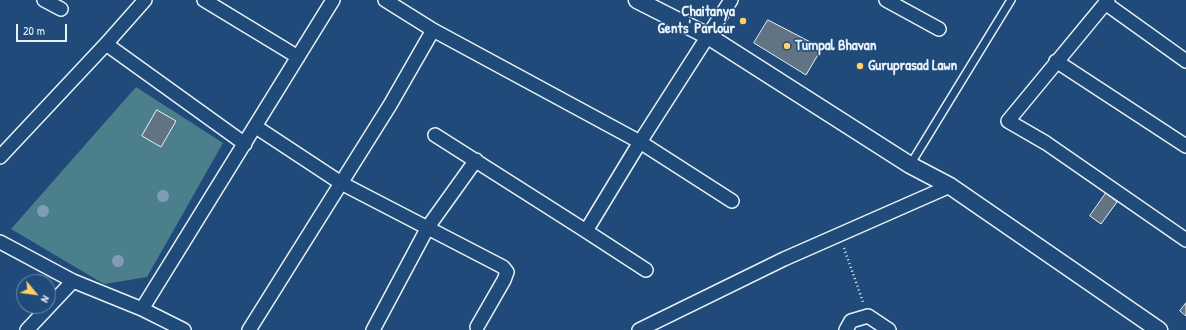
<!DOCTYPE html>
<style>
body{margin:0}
#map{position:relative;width:1186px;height:330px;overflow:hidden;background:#1f4a7a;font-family:"Patrick Hand",sans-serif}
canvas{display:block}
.north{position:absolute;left:16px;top:274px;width:40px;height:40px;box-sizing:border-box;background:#1f4a7a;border:1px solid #6f8dac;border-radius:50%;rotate:119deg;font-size:11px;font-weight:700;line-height:16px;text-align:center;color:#e8f1f8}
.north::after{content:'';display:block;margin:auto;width:14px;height:18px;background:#ffd166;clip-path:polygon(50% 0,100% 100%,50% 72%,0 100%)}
.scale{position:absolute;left:16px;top:24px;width:51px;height:18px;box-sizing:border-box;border:2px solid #e8f1f8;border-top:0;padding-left:5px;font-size:12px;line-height:14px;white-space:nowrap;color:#e8f1f8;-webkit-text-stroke:3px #1f4a7a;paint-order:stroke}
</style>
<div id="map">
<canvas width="1186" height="330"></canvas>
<div class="north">N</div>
<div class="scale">20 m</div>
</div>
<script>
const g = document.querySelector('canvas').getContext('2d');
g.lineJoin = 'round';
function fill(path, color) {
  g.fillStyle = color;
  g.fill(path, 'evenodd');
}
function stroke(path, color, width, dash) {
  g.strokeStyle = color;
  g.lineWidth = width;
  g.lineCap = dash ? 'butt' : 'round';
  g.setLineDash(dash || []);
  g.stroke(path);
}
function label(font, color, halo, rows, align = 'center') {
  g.font = font + ' "Patrick Hand",sans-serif';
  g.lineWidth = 3;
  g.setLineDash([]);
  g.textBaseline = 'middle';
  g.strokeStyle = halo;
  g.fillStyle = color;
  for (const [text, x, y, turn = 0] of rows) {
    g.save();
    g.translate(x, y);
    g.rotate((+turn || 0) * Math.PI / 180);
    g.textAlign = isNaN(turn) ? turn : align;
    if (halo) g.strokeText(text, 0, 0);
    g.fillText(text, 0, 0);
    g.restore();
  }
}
const green = new Path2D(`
 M136 87 223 143 147 277 104 284 11 229Z`);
const building = new Path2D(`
 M768 20 822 48 806 75 754 43Z
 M157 110 176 121 161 147 142 136Z
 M1106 193 1117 202 1101 224 1090 216Z
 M1186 303V316L1180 311Z`);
const path = new Path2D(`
 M844 248 863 302`);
const service = new Path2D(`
 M910 165 1011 0`);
const minor = new Path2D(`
 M44 0 61 9
 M204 0 298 57
 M385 0 433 30
 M886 0 939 29
 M1108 0 1008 121 1046 143 1186 240
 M1105 3 1186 61
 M106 44 245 144
 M1056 61 1186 146
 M256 127 341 183 503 267 507 272 504 280 477 327
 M435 135 586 231 640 142 731 0
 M0 157 106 44 145 0
 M586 231 646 270
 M0 242 73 281
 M142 309 184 330
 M27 330 73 281 142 309 333 0
 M249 330 390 105 433 30 640 142 732 201
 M373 330 428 227 476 160
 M639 330 784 259 950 186
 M846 330 851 321 868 316 889 330`);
const tertiary = new Path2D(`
 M637 0 708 36 910 165 950 186 1159 330`);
const trees = [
 [163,196],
 [43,211],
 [118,261]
];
const markers = [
 [743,21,4,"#ffd166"],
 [787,46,4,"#ffd166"],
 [860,66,4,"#ffd166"]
];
const poiNames = [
 ["Chaitanya",735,12,"right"],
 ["Gents' Parlour",735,29,"right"],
 ["Tumpal Bhavan",795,46],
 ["Guruprasad Lawn",868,66]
];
fill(green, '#4b7f8c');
fill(building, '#627483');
stroke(building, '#e8f1f8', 1);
stroke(service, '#e8f1f8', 10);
stroke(minor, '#e8f1f8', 16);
stroke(tertiary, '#e8f1f8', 19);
stroke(path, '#e8f1f8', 2.5, [1, 3]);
stroke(service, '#1f4a7a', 7);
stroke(minor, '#1f4a7a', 13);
stroke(tertiary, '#1f4a7a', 16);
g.fillStyle = '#809cb6';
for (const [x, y] of trees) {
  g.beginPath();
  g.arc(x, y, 6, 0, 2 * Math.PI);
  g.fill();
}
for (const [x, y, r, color] of markers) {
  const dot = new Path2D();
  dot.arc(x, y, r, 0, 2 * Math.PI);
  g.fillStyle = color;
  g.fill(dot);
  stroke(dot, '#1f4a7a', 1.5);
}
label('bold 15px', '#e8f1f8', '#1f4a7a', poiNames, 'left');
</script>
